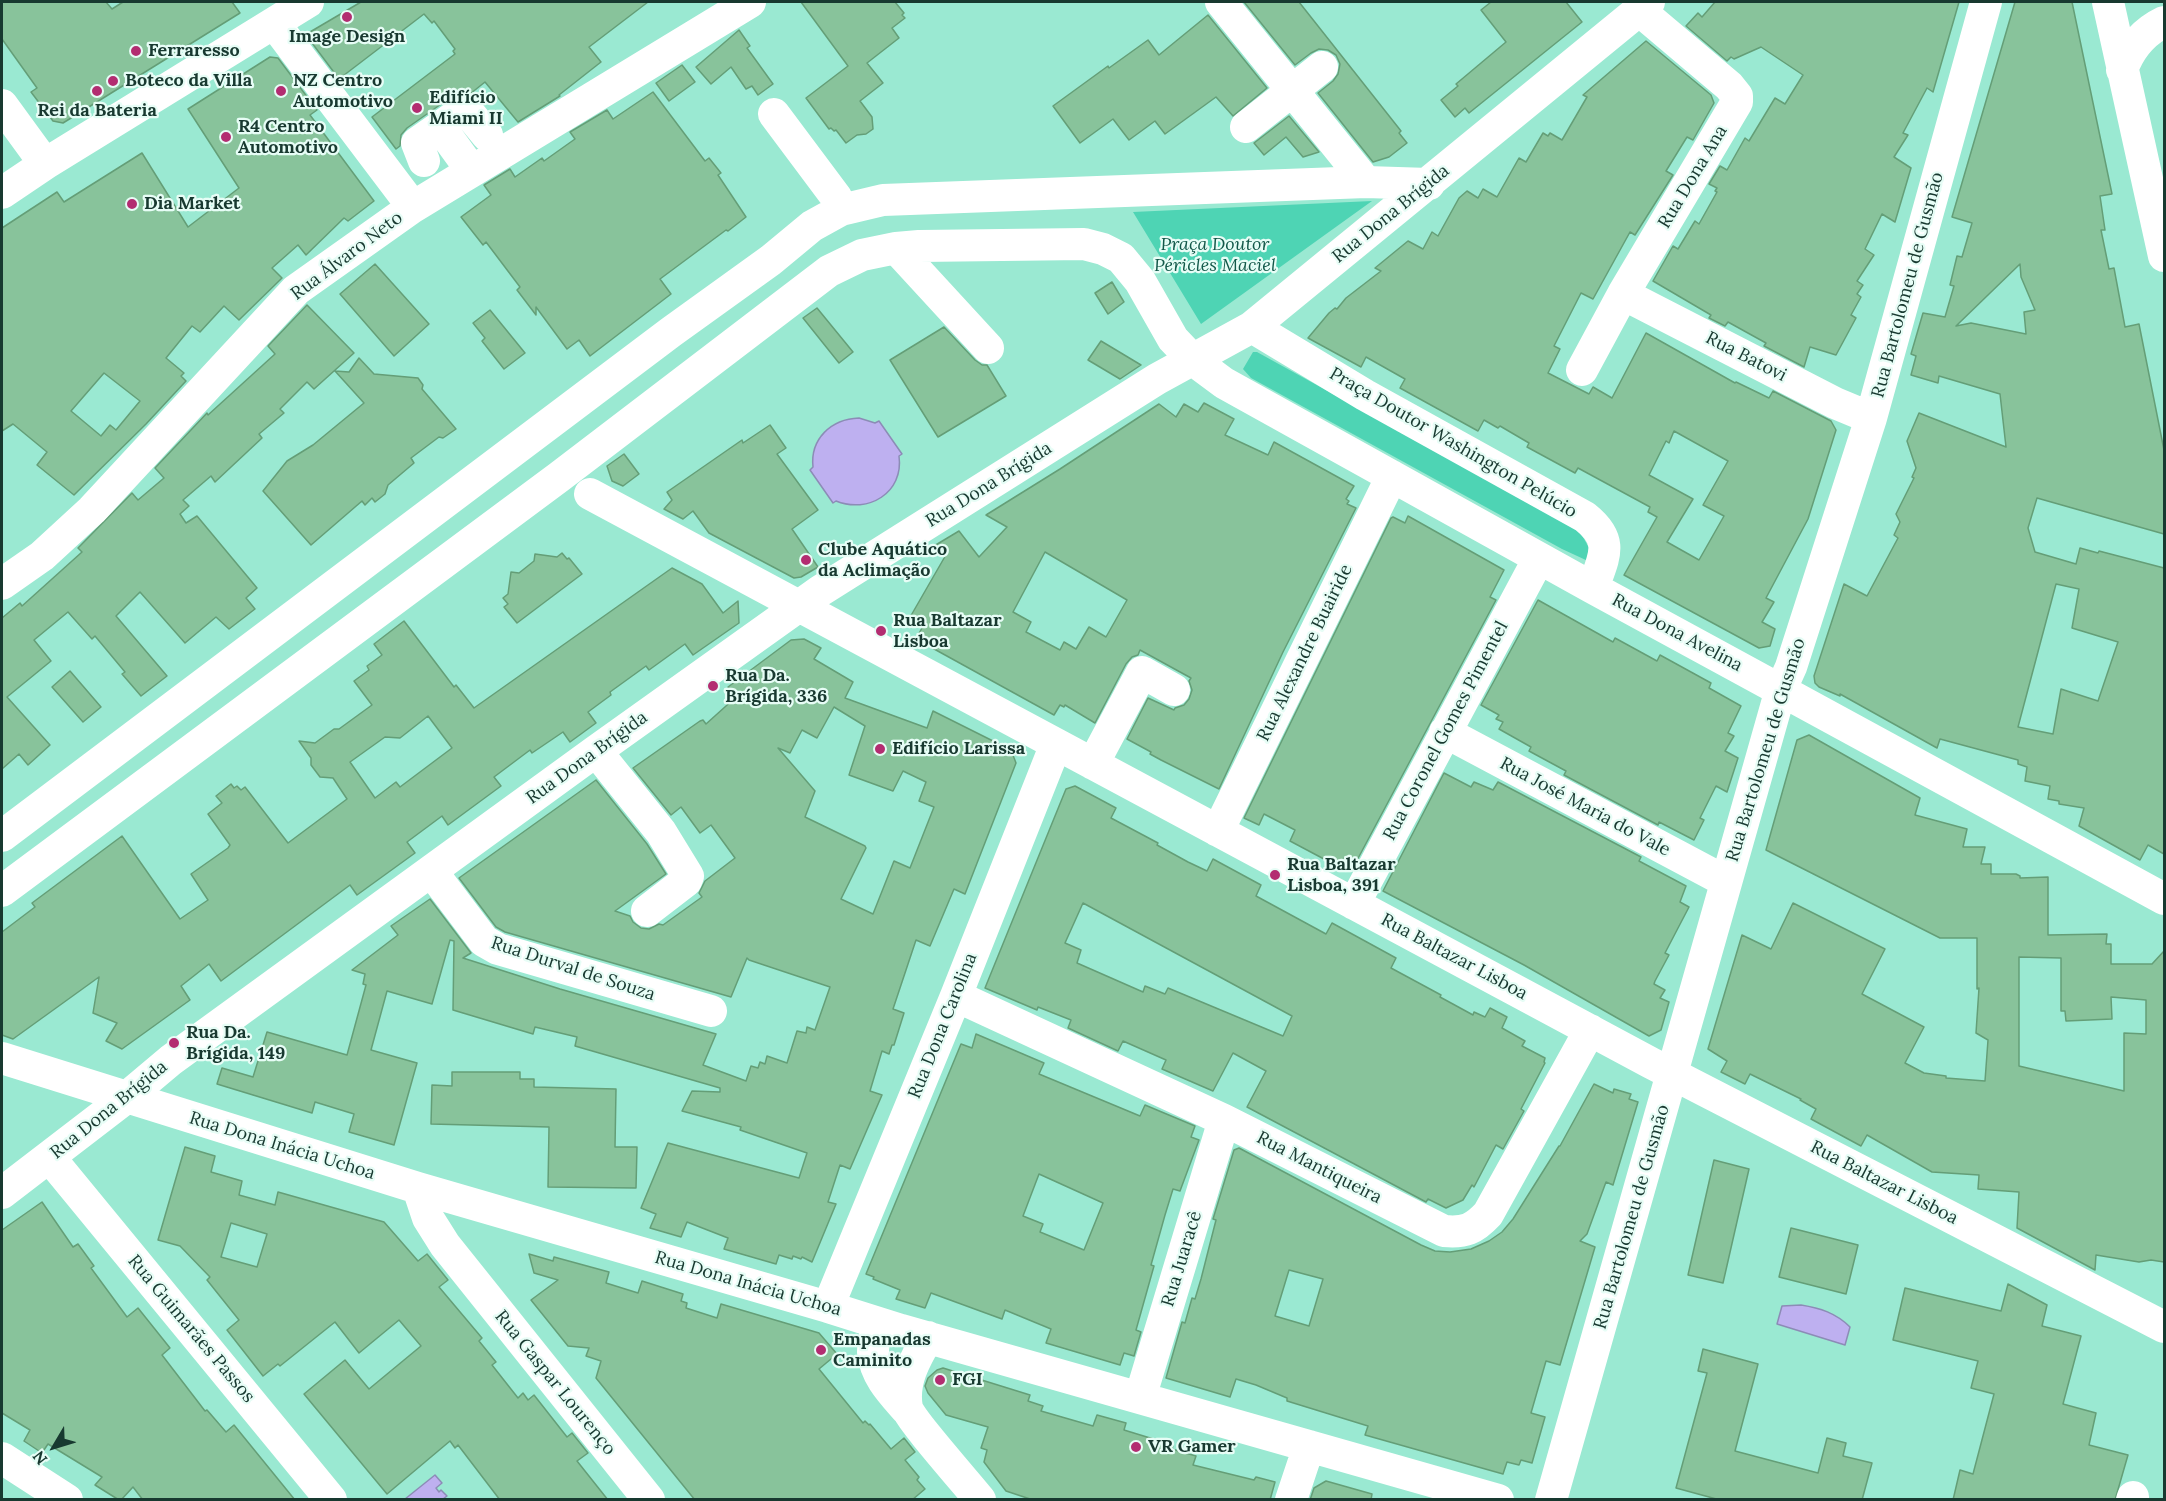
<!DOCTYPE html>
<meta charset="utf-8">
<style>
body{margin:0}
#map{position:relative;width:2166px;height:1501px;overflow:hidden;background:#9ae9d2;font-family:Lora,serif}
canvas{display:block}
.frame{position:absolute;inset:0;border:3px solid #183930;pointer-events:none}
.north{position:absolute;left:24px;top:1417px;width:60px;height:60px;-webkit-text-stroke:4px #e7fdf6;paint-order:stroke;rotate:232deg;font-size:16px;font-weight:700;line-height:24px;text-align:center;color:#183930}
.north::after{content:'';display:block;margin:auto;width:21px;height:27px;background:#183930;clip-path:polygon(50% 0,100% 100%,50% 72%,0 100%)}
</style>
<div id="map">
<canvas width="2166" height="1501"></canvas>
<div class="frame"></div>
<div class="north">N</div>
</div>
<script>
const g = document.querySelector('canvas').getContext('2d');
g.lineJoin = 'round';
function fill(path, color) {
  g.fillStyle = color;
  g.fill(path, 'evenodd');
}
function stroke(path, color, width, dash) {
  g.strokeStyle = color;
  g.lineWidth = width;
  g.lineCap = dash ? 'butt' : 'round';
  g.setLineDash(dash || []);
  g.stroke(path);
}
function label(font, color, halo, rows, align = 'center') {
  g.font = font + ' Lora,serif';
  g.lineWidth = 4.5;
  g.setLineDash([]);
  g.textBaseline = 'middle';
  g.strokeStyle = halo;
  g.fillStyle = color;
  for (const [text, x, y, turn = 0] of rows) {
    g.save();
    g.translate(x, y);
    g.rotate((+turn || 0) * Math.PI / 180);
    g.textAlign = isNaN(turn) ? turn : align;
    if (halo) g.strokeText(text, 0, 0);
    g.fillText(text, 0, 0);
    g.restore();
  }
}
const green = new Path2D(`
 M1372 201 1201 324 1133 212Z
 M1253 352H1257L1579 530 1592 553 1588 561 1562 549 1251 378 1243 369Z`);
const water = new Path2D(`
 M859 418 875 423 879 421 902 454 899 456C904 493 868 514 836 501L833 503 810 470 813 467C810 439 831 419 859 418Z
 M1801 1305C1820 1308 1836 1313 1850 1327L1845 1345 1777 1324 1782 1306Z
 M435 1475 442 1483 436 1488 439 1492 441 1490 447 1496 443 1499H405Z`);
const building = new Path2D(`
 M2 2H106L112 9 123 2H232L240 13 63 123 53 121 31 92 37 88 2 39Z
 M361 2H648L589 47 601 62 559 95 560 96 518 122 485 82 470 94 463 92 454 95 407 128 401 135 400 146 396 149 372 117 455 54 453 51 455 49 434 21 432 23 424 14 339 79 309 39 310 32Z
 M801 2H895L904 13 902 15 905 18 892 28 899 38 867 63 883 83 860 101 872 117 873 129 866 134 857 135 846 143 836 130 834 131 831 128 829 129 806 98 848 66Z
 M1244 2H1299L1401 131 1399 133 1407 143 1389 157 1373 162 1318 93 1333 81 1338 74 1340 64 1336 55 1328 50 1319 49 1311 53 1295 65Z
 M1491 2H1566L1582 22 1469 113 1465 108 1455 117 1441 100 1458 86 1456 84 1506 42 1481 10Z
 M1715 2H1959L1933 92 1927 88 1903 133 1908 135 1894 157 1911 168 1895 222 1882 214 1865 249 1874 255 1857 281 1863 285 1857 294 1861 297 1851 315 1856 318 1836 355 1810 347 1804 367 1764 346 1766 343 1728 322 1725 326 1709 318 1711 315 1653 281 1673 246 1678 249 1695 221 1699 224 1717 192 1715 191 1717 188 1709 184 1720 166 1727 170 1745 138 1749 141 1775 98 1785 104 1803 75 1761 47 1734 59 1731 57 1727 61 1686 26 1698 13 1702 17Z
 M2015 2H2072L2112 194 2100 196 2105 230H2101L2109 269 2114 268 2125 327 2139 324 2164 450V534L2037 498 2028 528 2035 552 2076 564 2080 548 2098 553 2099 551 2164 568V854L2148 845 2140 860 2079 826 2084 808 2059 804V801L2048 799 2050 786 2025 781 2027 767 2018 764V760L1940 739 1937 748 1840 694V696L1819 687 1815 683 1814 676 1844 584 1867 596 1898 538 1894 535 1900 522 1896 514 1914 478 1912 477 1916 468 1907 441 1919 413 2006 447 2000 394 1939 376 1938 383 1911 375 1916 356 1911 354 1923 313 1945 317 1954 286 1950 285 1957 256 1962 257 1972 223 1952 217ZM2020 264 2021 277 2035 310 2024 312 2026 334 1971 323 1956 326ZM2056 584 2079 589 2072 628 2118 642 2098 701 2061 689 2053 734 2018 727Z
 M1208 15 1267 88 1233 116 1216 97 1165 134 1155 121 1129 140 1113 119 1080 143 1053 106 1108 66 1109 68 1148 40 1159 55Z
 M739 30 750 46 747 48 773 84 758 95 752 86 746 89 731 67 711 84 696 67Z
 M1646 41 1711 95 1714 103 1693 140 1687 137 1666 171 1673 175 1635 235 1630 232 1593 299 1581 293 1554 346 1560 349 1548 373 1589 394 1593 387 1612 398 1646 333 1735 383 1736 382 1769 398 1773 391 1831 421 1836 430 1808 519 1766 598 1774 602 1762 622 1775 629 1770 646 1759 648 1624 575 1657 517 1648 512 1650 507 1578 468 1575 473 1527 447 1529 443 1500 426 1498 428 1484 420 1478 431 1400 388 1405 379 1366 357 1361 367 1308 338 1329 313 1335 308 1337 309 1346 298 1381 271 1375 268 1408 241 1423 249 1432 232 1438 236 1459 198 1467 191 1478 198 1483 189 1497 197 1519 158 1526 162 1543 133 1548 136 1550 133 1562 140 1587 97 1583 95ZM1674 431 1728 461 1703 505 1724 516 1699 560 1667 542 1693 499 1649 475 1666 441 1669 443Z
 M270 57 278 58 317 110 310 115 374 201 348 221 344 218 306 255 298 245 272 268 282 278 239 320 224 306 200 332 192 326 166 358 184 373 181 376 186 381 146 424 74 495 37 465 47 452 13 424 2 431V228L57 192 64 202 142 153 188 227 239 188 188 109ZM104 373 140 401 116 430 110 425 101 436 71 411Z
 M682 65 695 82 669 101 656 83Z
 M653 92 705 161 709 158 721 173 718 175 746 217 728 231 726 230 660 279 671 294 590 356 579 340 567 349 536 307V315L517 290 520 287 486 242 483 245 461 217 491 195 484 185 510 169 515 177 542 158 544 161 575 139 570 132 607 110 613 119Z
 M1289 116 1319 152 1303 157 1286 137 1264 155 1254 143Z
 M375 264 429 324 394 356 340 294Z
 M1112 282 1124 302 1108 314 1095 293Z
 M307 305 354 353 314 389 307 382 280 409 284 413 259 434 262 438 215 482 211 476 183 500 189 506 180 514 186 523 197 516 257 588 246 598 255 609 229 629 216 617 185 643 140 592 116 616 167 676 141 696 122 674 125 672 95 636 92 639 68 612 34 640 51 661 7 697 50 745 28 765 19 754 2 769V618L20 603 22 606 82 552 78 548 132 493 138 500 164 478 155 468 207 413 208 415 275 354 268 346Z
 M817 308 853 352 839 363 803 318Z
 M490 310 525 353 504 369 482 341 485 338 473 323Z
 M944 327 975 360 982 365H987L1006 396 938 437 890 360Z
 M1101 341 1141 365 1120 379 1088 360Z
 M359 358 374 374 418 378 423 385 422 389 456 429 443 438 439 437 411 458 414 463 388 485 385 494 375 502 372 498 365 505 362 501 311 545 263 491 287 461 313 445 364 403 335 371 349 372Z
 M1204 403 1234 419 1225 435 1268 455 1274 442 1354 486 1346 499 1349 501 1347 504 1356 508 1283 652 1219 789 1161 760 1150 754 1151 752 1127 739 1148 698 1174 710 1175 708 1184 705 1189 699 1192 690 1189 681 1191 678 1140 650 1138 655 1132 657 1126 664 1095 723 1065 705 1064 707 1060 705 1054 715 916 639 923 626 909 619 947 553 934 546 959 531 979 557 1007 527 986 515 1060 469 1159 404 1176 417 1184 404 1198 412ZM1045 552 1127 600 1106 637 1089 627 1076 649 1064 642 1060 650 1026 632 1031 622 1013 612Z
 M770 425 786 448 777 454 818 510 792 529 818 567 801 577 794 578 709 533 693 511 683 519 664 509 672 500 667 492 742 440 743 443Z
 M624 454 639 474 623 486 612 481 607 466Z
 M1408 516 1504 570 1490 597 1496 600 1355 864 1344 858 1339 867 1290 841 1295 830 1264 814 1259 825 1244 818 1391 518 1393 517 1405 523Z
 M562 553 567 559 569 558 582 574 517 623 504 607 508 604 503 598 508 594 511 572 519 573 534 561 535 554 557 557Z
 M672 568 702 584 723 613 738 601 739 623 693 655 685 644 649 670 646 666 610 692 611 695 588 712 596 723 570 742 563 732 532 753 530 750 494 777 501 786 448 825 442 816 407 842 415 853 357 895 350 885 221 981 209 964 181 986 190 1000 122 1049 106 1041 117 1023 93 1013 99 977 13 1039 2 1035V932L35 907 32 903 122 836 180 919 208 900 191 874 228 848 230 845 208 814 222 803 216 796 231 784 234 788 237 786 241 790 245 787 288 843 347 799 333 778 320 777 311 765V758L299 741 315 743 334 729H339L372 705 354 681 369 670 367 666 382 655 374 644 404 621 454 687 456 685 474 708ZM428 716 452 748 400 787 396 782 375 798 350 762 385 737 400 738Z
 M1538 600 1613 642 1615 638 1657 661 1660 655 1711 683 1709 688 1741 706 1728 733 1734 736 1725 751 1738 758 1727 792 1716 786 1700 818 1704 820 1694 840 1659 822 1658 825 1564 775 1566 771 1529 751 1531 747 1499 729 1503 722 1496 719 1499 715 1481 705Z
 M804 639 821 648 814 659 853 682 845 698 927 728 933 711 1011 750 1016 763 965 894 954 889 930 946 916 940 893 1009 904 1013 894 1045H892L889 1054 882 1051 870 1091 882 1095 850 1169 840 1165 828 1202 836 1204 812 1262 802 1257 801 1259 793 1256 792 1259 779 1255 776 1264 724 1249 728 1238 687 1222 681 1237 650 1228 656 1214 641 1208 668 1143 799 1178 807 1153 740 1130 741 1127 682 1111 692 1091 720 1092V1088L575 1046 577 1037 535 1027 533 1034 453 1010 454 941 450 940 432 1004 387 991 371 1050 417 1063 394 1145 349 1132 354 1114 315 1102 312 1113 217 1084 222 1068 253 1077 267 1032 347 1055 366 985 363 984 365 974 352 970 398 935 391 926 430 899 471 953 463 958 560 989 716 1034 703 1065 746 1081 751 1066 758 1068 760 1062 765 1064 767 1056 787 1063 797 1031 806 1033 807 1027 815 1030 830 987 749 960 747 958 731 997 505 932 496 927 459 878 596 780 647 844 666 874 615 911 630 916 633 922 641 928 649 929 659 924 663 925 702 897 699 893 705 881 735 858 711 825 700 833 681 807 671 815 633 768 700 721 703 720 706 724 736 697 728 687 791 640ZM834 707 865 726 849 775 893 791 903 771 926 782 919 801 934 807 910 868 894 861 873 914 841 899 866 848 865 846 805 817 815 791 778 748 790 753 802 730 817 738Z
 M70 671 101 707 83 722 52 687Z
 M1809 735 1920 798 1915 815 1967 829 1963 847H1985L1981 864H1991V874H2016L2020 876V878L2048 877V935L2107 934 2106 944H2111V964H2152L2164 951V1262L2151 1260 2139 1262 2096 1255 2095 1270 2017 1228 2019 1192 1978 1189 1979 1175 1932 1172 1867 1135 1861 1146 1811 1119 1816 1109 1800 1100 1801 1099 1750 1074 1745 1084 1721 1072 1727 1061 1708 1049 1742 935 1771 949 1793 903 1885 949 1862 994 1924 1027 1905 1063 1924 1073 1946 1076V1078L1985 1081 1988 1040 1976 1033 1979 988 1977 989V938H1940L1766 850 1797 740ZM2019 957 2061 958V1011H2065L2066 1021 2112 1019 2111 997 2146 1000V1034L2124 1033V1091L2019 1066Z
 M1444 773 1471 787 1474 782 1493 790 1498 782 1641 857 1639 861 1686 886 1680 902 1689 907 1665 953 1669 955 1655 981 1654 984 1665 990 1660 998 1669 1002 1661 1030 1649 1036 1524 965 1383 891Z
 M1075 786 1116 808 1111 818 1158 843 1157 845 1188 862 1207 871 1213 859 1261 885 1256 896 1326 934 1332 923 1396 958 1391 968 1441 995 1440 997 1473 1015 1474 1012 1485 1017 1490 1008 1507 1017 1502 1028 1525 1041 1522 1046 1545 1058 1544 1062 1545 1063 1521 1109 1524 1111 1503 1149 1496 1145 1474 1187 1472 1185 1463 1200 1446 1208 1428 1199 1426 1202 1247 1107 1266 1071 1233 1053 1213 1091 1162 1069 1166 1060 1123 1041 1118 1051 1068 1028 1071 1020 1038 1007 1037 1010 985 988 1066 789ZM1083 903 1292 1016 1283 1036 1168 988 1165 994 1145 986 1143 992 1077 963 1081 950 1065 943Z
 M976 1034 1044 1063 1039 1074 1140 1116 1145 1105 1195 1126 1191 1137 1199 1140 1180 1191 1173 1189 1165 1215 1151 1265 1154 1266 1136 1330 1141 1332 1134 1356 1124 1353 1120 1365 1046 1343 1051 1329 1005 1310 1002 1319 931 1293 925 1308 896 1299 900 1290 873 1279 874 1277 866 1274 961 1044 972 1048ZM1039 1174 1103 1203 1084 1250 1040 1232 1043 1224 1023 1216Z
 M452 1072H520V1079H534V1087L616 1089 615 1147H637L636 1188 548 1187 549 1127 431 1124 432 1085 452 1086Z
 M1594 1084 1613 1093 1614 1089 1631 1094 1629 1099 1638 1102 1613 1185 1606 1182 1587 1234 1580 1241 1595 1247 1560 1365 1546 1361 1531 1413 1545 1417 1532 1463 1521 1460 1519 1465 1507 1462 1503 1474 1365 1435 1368 1426 1287 1401V1398L1256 1385 1236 1379 1230 1397 1166 1378 1182 1322 1185 1323 1192 1298 1195 1299 1201 1279 1216 1220 1213 1219 1234 1150 1239 1148 1421 1245 1435 1251 1450 1252 1471 1249 1489 1241 1502 1232 1513 1219 1559 1146H1560ZM1289 1270 1323 1279 1309 1326 1275 1316Z
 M185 1147 215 1156 211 1172 242 1181 239 1195 275 1205 278 1192 384 1222 418 1261 427 1254 448 1280 439 1287 482 1338 479 1341 496 1362 492 1365 518 1398 523 1393 528 1400 534 1395 567 1437 572 1433 588 1453 577 1461 608 1500H500L458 1445 455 1448 450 1441 387 1494 304 1394 345 1360 369 1389 421 1346 399 1320 359 1353 335 1322 280 1366 278 1364 263 1376 227 1330 239 1320 207 1280 210 1277 180 1246 158 1240ZM231 1223 267 1234 257 1267 221 1257Z
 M1714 1160 1749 1169 1723 1283 1688 1275Z
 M42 1202 73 1247 78 1244 94 1266 91 1268 127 1317 138 1308 170 1348 162 1355 205 1411 207 1410 226 1432 234 1425 295 1500H143L133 1487 121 1500H119L95 1485 102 1477 48 1444 42 1453 24 1441 30 1430 2 1413V1230Z
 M1791 1228 1858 1245 1846 1294 1779 1277Z
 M529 1254 553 1261 554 1257 609 1272 606 1283 638 1293 642 1281 683 1294 681 1301 687 1303 686 1308 717 1318 721 1304 819 1333 837 1354 819 1369 863 1423 865 1421 869 1425 870 1424 891 1449 904 1438 915 1452 905 1460 919 1477 917 1480 925 1489 912 1500H695L596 1378 601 1361 586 1356 589 1348 568 1346 531 1300 558 1280 534 1273Z
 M2008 1284 2047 1305 2042 1326 2081 1336 2063 1404 2096 1413 2089 1445 2128 1455 2115 1500H1953L1960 1470 1973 1474 1994 1394 1971 1388 1978 1361 1893 1340 1905 1288 2001 1311Z
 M1703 1349 1758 1364 1735 1451 1818 1473 1827 1438 1846 1443 1843 1456 1872 1463 1862 1500H1720L1676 1488 1707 1373 1698 1371Z
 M943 1368 1030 1395 1028 1401 1043 1406 1041 1411 1093 1426 1097 1415 1126 1423 1124 1430 1173 1445 1172 1449 1196 1456 1193 1465 1254 1480 1256 1477 1275 1482 1270 1500H1033L1006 1491 984 1462 987 1450 981 1448 988 1427 946 1415 928 1393 925 1386 928 1378 937 1370Z
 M1326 1481 1372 1494 1371 1500H1310L1314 1488Z`);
const minor = new Path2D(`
 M1221 2 1366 182
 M2108 2 2164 256
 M274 23 413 207
 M2122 70C2130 48 2143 32 2164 22
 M2 105 45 164
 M774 114 836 197 841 210
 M440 127 472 171
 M1246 127 1322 67
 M424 161 417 143 464 110 469 113 487 135
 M2 193 45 164 308 2
 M896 248 988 348
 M1623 294 1835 403 1871 418
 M1252 327 1365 395 1585 517C1615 541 1604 556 1593 588
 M1582 370 1623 294 1737 102V96L1729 86 1639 10
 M590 494 1651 1063 2164 1327
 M2 584 42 556 92 510 296 290 413 207 750 2
 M1445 732 1725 881
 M596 751 661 832 688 876 686 881 647 911
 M1093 764 1142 672 1174 690
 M1218 831 1392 476
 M2 836 671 332 771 260 812 226 841 210 883 200 1366 182 1429 184
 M432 872 484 941 498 949 711 1011
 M2 891 559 477 829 271 862 255 896 248 919 246 1084 244 1103 249 1121 258 1140 281 1173 339 1193 360 1224 383 1593 588 2164 899
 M1354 904 1539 558
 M956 996 1224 1120 1444 1231C1465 1233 1474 1229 1488 1214L1590 1030
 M2 1058 418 1188 828 1307 901 1330 1498 1500
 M50 1158 331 1500
 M418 1188 428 1218 445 1245 649 1500
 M2 1193 127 1097 171 1060 596 751 820 591 1157 379 1252 327 1649 2
 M828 1307 956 996 1056 744
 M877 1323C876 1332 873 1343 873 1352 875 1376 892 1393 907 1410
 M928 1337C915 1359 902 1382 907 1408 908 1417 969 1486 980 1500
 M1140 1398 1224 1120
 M2 1458 67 1500
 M1291 1500 1309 1446
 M1551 1500 1781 689 1791 667 1871 418 1986 2
 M2132 1500 2133 1497`);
const markers = [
 [347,17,6,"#b32d71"],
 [136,51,6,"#b32d71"],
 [113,81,6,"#b32d71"],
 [97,91,6,"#b32d71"],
 [281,91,6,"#b32d71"],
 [417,108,6,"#b32d71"],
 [226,137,6,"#b32d71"],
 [132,204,6,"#b32d71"],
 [806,560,6,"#b32d71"],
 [881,631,6,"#b32d71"],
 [713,686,6,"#b32d71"],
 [880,749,6,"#b32d71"],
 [1275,875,6,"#b32d71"],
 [174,1043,6,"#b32d71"],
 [821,1350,6,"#b32d71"],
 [940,1380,6,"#b32d71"],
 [1136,1447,6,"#b32d71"]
];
const poiNames = [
 ["Image Design",347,37,"center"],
 ["Ferraresso",148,51],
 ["Boteco da Villa",125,81],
 ["NZ Centro",293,81],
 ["Automotivo",293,102],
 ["Edifício",429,98],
 ["Miami II",429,119],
 ["Rei da Bateria",97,111,"center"],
 ["R4 Centro",238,127],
 ["Automotivo",238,148],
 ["Dia Market",144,204],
 ["Clube Aquático",818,550],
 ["da Aclimação",818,571],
 ["Rua Baltazar",893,621],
 ["Lisboa",893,642],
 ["Rua Da.",725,676],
 ["Brígida, 336",725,697],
 ["Edifício Larissa",892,749],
 ["Rua Baltazar",1287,865],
 ["Lisboa, 391",1287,886],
 ["Rua Da.",186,1033],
 ["Brígida, 149",186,1054],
 ["Empanadas",833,1340],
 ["Caminito",833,1361],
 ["FGI",952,1380],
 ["VR Gamer",1148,1447]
];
const streetNames = [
 ["Rua Dona Ana",1693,177,-59],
 ["Rua Dona Brígida",1391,214,-39],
 ["Rua Álvaro Neto",347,256,-37],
 ["Rua Bartolomeu de Gusmão",1908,285,-75],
 ["Rua Batovi",1746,357,27],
 ["Praça Doutor Washington Pelúcio",1453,443,30],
 ["Rua Dona Brígida",989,485,-32],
 ["Rua Dona Avelina",1677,633,28],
 ["Rua Alexandre Buairide",1305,653,-64],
 ["Rua Coronel Gomes Pimentel",1446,731,-62],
 ["Rua Bartolomeu de Gusmão",1766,750,-73],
 ["Rua Dona Brígida",587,758,-36],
 ["Rua José Maria do Vale",1585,807,28],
 ["Rua Baltazar Lisboa",1454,957,28],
 ["Rua Durval de Souza",573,969,18],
 ["Rua Dona Carolina",943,1026,-68],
 ["Rua Dona Brígida",109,1110,-39],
 ["Rua Dona Inácia Uchoa",282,1146,17],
 ["Rua Mantiqueira",1319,1168,27],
 ["Rua Baltazar Lisboa",1884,1183,27],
 ["Rua Bartolomeu de Gusmão",1632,1217,-74],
 ["Rua Juaracê",1182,1259,-73],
 ["Rua Dona Inácia Uchoa",748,1284,16],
 ["Rua Guimarães Passos",191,1329,50],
 ["Rua Gaspar Lourenço",555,1383,51]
];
const parkNames = [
 ["Praça Doutor",1215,245],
 ["Péricles Maciel",1215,266]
];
fill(green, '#4ed4b4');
fill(water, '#beb0f0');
stroke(water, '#8c8cb6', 1.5);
fill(building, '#88c39b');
stroke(building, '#649e77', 1.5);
stroke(minor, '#fff', 32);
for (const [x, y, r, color] of markers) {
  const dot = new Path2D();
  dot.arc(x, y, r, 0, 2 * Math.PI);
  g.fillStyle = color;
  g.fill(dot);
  stroke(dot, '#e7fdf6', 2);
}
label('bold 18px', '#183930', '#e7fdf6', poiNames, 'left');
label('18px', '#183930', '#e7fdf6', streetNames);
label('italic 18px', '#125849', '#e7fdf6', parkNames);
</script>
